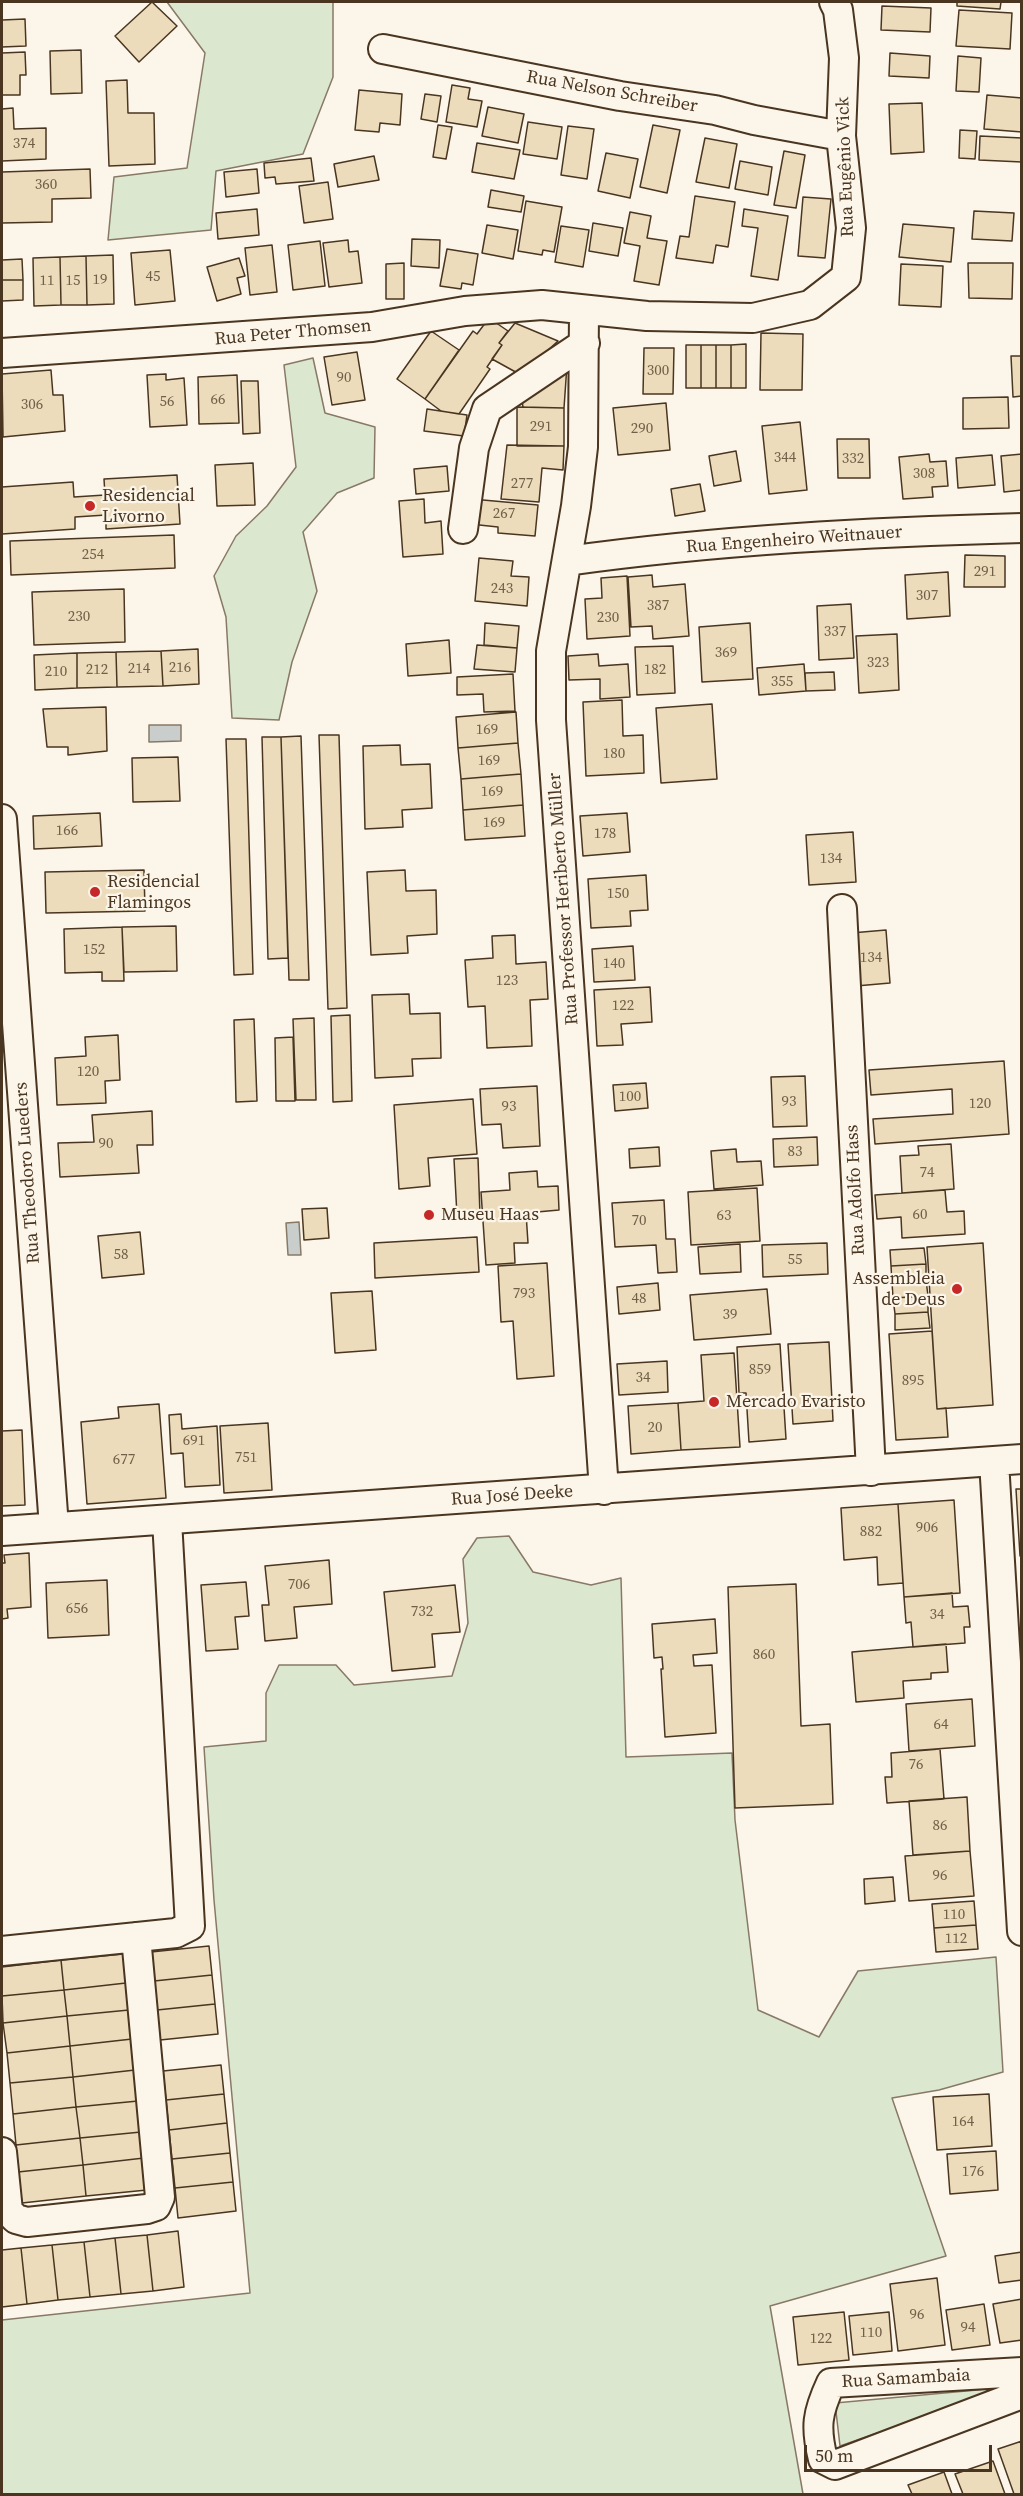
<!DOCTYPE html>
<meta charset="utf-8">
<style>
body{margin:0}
#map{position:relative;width:1023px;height:2496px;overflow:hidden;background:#fbf6e9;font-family:"Source Serif 4",serif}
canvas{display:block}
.frame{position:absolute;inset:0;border:3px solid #4a3520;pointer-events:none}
.scale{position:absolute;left:804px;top:2445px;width:188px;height:27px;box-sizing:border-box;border:3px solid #4a3520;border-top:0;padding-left:8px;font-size:18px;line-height:21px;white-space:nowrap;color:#4a3520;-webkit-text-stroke:4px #fbf6e9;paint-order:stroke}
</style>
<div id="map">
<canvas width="1023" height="2496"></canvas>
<div class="frame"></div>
<div class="scale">50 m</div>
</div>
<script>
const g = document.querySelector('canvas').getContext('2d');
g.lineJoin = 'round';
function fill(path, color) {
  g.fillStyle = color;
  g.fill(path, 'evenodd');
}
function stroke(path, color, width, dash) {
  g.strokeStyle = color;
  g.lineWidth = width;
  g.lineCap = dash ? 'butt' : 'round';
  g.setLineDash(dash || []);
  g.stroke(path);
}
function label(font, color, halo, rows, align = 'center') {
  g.font = font + ' "Source Serif 4",serif';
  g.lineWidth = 4.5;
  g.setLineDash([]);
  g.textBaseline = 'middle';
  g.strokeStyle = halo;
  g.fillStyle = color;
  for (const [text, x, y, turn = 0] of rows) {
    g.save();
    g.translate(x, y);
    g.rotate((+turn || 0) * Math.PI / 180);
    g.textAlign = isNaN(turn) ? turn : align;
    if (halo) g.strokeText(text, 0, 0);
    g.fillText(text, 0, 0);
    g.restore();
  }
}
const green = new Path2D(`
 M167 2H333V77L303 154 216 171 211 230 108 240 114 177 187 168 205 53Z
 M313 358 325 413 375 427 374 478 337 493 303 532 317 591 292 662 279 720 232 718 226 617 214 576 236 536 267 506 296 467 284 365Z
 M509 1536 533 1572 591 1585 621 1578 626 1757 732 1753 735 1820 758 2010 819 2037 858 1971 996 1957 1003 2072 939 2090 892 2098 946 2256 770 2306 803 2494H2V2320L250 2293 214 1900 204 1747 266 1741V1693L279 1665H336L354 1685 452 1676 468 1623 463 1559 477 1538Z
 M1010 2387 840 2446 835 2403Z`);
const water = new Path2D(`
 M149 725H181V741L149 742Z
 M299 1222 301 1255H288L286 1223Z`);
const building = new Path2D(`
 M152 2 177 26 139 62 115 36Z
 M957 2H1001L1000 9 957 6Z
 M882 6 931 8 930 32 881 30Z
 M959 10 1012 13 1010 49 956 46Z
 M25 19 26 46 2 47V20Z
 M81 50 82 93 51 94 50 51Z
 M25 52 26 75H20V95H2V53Z
 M890 53 930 56 929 78 889 76Z
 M958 56 981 58 979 92 956 91Z
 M127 80 128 113H154L155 164 109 166 106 81Z
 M452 85 470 88 468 99 482 101 477 127 446 122Z
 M359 90 402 94 400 125 380 123 379 132 355 130Z
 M425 94 441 96 437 122 421 119Z
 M987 95 1022 98V132L984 129Z
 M922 103 924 152 891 154 889 104Z
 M488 107 524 114 518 143 482 136Z
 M13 108 14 129 46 128V159L2 161V109Z
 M528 122 562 127 557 159 523 154Z
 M438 125 452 127 446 159 433 157Z
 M653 125 680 130 667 193 640 187Z
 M568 126 594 129 587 179 561 175Z
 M960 130 977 131 975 159 959 158Z
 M980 136 1022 138V162L979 160Z
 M705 138 737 144 729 188 696 182Z
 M477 143 520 150 514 179 472 172Z
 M784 151 805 155 796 208 774 205Z
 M606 153 638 159 630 198 598 191Z
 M374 156 379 180 338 187 334 164Z
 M311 158 314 181 276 184 275 177 265 178 264 163Z
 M740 161 772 167 768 195 735 189Z
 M90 169 91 198 52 199V222L2 223V172Z
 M257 169 259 193 226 197 224 172Z
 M328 182 333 219 304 223 299 186Z
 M491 190 524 196 521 212 488 207Z
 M695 196 735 202 728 247 716 245 713 263 676 258 680 236 689 237Z
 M803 197 831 199 825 258 798 256Z
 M526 201 562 207 554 252 543 250 542 255 518 251Z
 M257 209 259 235 218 239 216 213Z
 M744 209 788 216 778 280 751 276 758 228 742 226Z
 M974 211 1014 213 1012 241 972 239Z
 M630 212 651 216 647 238 667 241 659 285 634 281 640 246 624 243Z
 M593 223 623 228 618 256 589 251Z
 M903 224 954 228 951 262 899 257Z
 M487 225 518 230 513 259 482 253Z
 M561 226 589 230 583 267 555 262Z
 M412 239 440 240 439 268 411 266Z
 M348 240 349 252 358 251 362 283 329 287 323 243Z
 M320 241 325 286 293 290 288 245Z
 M272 245 277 292 250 295 245 248Z
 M447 249 478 254 473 285 462 283 461 289 440 286Z
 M170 250 175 301 135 305 131 253Z
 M113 255 114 304 87 305 86 256Z
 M86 256 87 305H61L60 257Z
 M60 257 61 305 34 306 33 258Z
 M239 258 245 276 237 278 241 294 217 301 207 267Z
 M22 259 23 280H2V260Z
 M404 263V299H386V264Z
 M968 263H1013L1012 299 969 298Z
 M901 264 943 266 941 307 899 305Z
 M2 280H23V300L2 301Z
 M489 318 508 331 499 343 502 345 487 367 490 369 459 414 441 411 425 399 473 331 477 334Z
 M515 323 558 341 521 375 492 359 502 345 499 343Z
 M431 331 459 350 425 399 397 379Z
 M761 333 803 334 802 390H760Z
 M746 344V388H731V345Z
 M686 345H701V388H686Z
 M701 345H716V388H701Z
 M716 345H731V388H716Z
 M644 348H674L673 394H643Z
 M357 352 365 400 332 405 324 357Z
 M1011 356H1022V396L1013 397Z
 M567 365 564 408 523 407 521 395Z
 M51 370 53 395H63L65 431 3 437 2 374Z
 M166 374V380L184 378 187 425 150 427 147 375Z
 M237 375 239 423 199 424 198 377Z
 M241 381H258L260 433 243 434Z
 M1008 397 1009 428 963 429V398Z
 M666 403 670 450 618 455 613 408Z
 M517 407 564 408V446H517Z
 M427 409 467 415 464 436 424 431Z
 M800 422 807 490 769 494 762 426Z
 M837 439H869L870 478H838Z
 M507 445 564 446 563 470 542 468 539 502 501 499Z
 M736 451 741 481 714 486 709 456Z
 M929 454 930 462 946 461 948 486 932 487 933 497 903 499 899 457Z
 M1022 454V490L1004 492 1001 456Z
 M992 455 995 485 958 488 956 458Z
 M253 463 255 505 217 506 215 465Z
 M447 466 449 491 416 494 414 469Z
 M177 475 180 524 106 529V515L75 517V529L2 534V487L73 482 74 497 105 495 104 479Z
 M700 484 705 511 675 516 671 489Z
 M424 499 425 523 441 521 443 554 403 557 399 501Z
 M472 499 538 505 535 536 498 533V527L470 524Z
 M174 535 175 568 11 575 10 541Z
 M965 555 1005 556V587H964Z
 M479 558 513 561 511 576 529 577 527 606 475 601Z
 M948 572 950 616 907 619 905 575Z
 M652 575 653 587 685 584 689 636 653 639 652 626 631 627 628 577Z
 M627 576 630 636 587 639 585 599 602 598 601 578Z
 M124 589 125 642 34 645 32 592Z
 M851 604 854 658 819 660 817 606Z
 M485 623 519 626 517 648 484 645Z
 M750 623 753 679 702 682 699 627Z
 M897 634 899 690 859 693 856 636Z
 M449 640 451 673 408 676 406 644Z
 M477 645 517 648 515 672 474 669Z
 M673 646 675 693 637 695 635 647Z
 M198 649 199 684 163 686 161 651Z
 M161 651 163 686 117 687 116 652Z
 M116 652 117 687 77 688V653Z
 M77 653V688L35 690 34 655Z
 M598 654 599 666 628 664 630 697 600 699V679L569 680 568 656Z
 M804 664 806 691 759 695 757 668Z
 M834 672 835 690 806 691 805 673Z
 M513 674 515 711 484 712 483 694 457 695V677Z
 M622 700 623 736 643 735 644 773 586 776 583 702Z
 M712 704 717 779 661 783 656 708Z
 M106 707 107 751 68 755V747H47L43 709Z
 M516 712 518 743 458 748 456 717Z
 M319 735H339L347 1008 328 1009Z
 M301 736 309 980H289L281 737Z
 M262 737H281L288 958 268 959Z
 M226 739H246L253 974 234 975Z
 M518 743 521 774 461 779 458 748Z
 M400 745 401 765 430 764 432 808 402 810 403 827 365 829 363 746Z
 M178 757 180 801 133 802 132 758Z
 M521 774 523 805 463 810 461 779Z
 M523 805 525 836 465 840 463 810Z
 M100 813 102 846 34 849 33 816Z
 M627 813 630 852 583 856 580 816Z
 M853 832 856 882 809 885 806 835Z
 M144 870 145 911 46 913 45 872Z
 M405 870 406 891 436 890 437 934 407 936 408 953 371 955 367 872Z
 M646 875 648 910 630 911 631 926 591 928 588 879Z
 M176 926 177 971 124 972 122 927Z
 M122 927 124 981H102V972L65 973 64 929Z
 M886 930 890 983 856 986 851 933Z
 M515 935 516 964 546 962 548 999 530 1000 532 1046 487 1048 485 1006 468 1007 465 960 493 958 492 936Z
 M633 946 635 980 594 982 592 949Z
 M650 987 652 1022 621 1024 623 1045 597 1046 594 990Z
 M409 994 410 1014 440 1013 441 1058 412 1059 413 1076 375 1078 372 995Z
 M350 1015 352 1101 333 1102 331 1016Z
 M314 1018 316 1100H296L293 1019Z
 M254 1019 257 1101 236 1102 234 1020Z
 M118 1035 120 1080 105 1081 106 1103 57 1105 55 1058 86 1056 85 1037Z
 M293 1037 295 1101H276L275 1038Z
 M1004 1061 1009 1134 875 1144 873 1119 953 1114 952 1089 871 1095 869 1070Z
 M805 1076 807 1126 773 1127 771 1077Z
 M646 1083 648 1108 615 1111 613 1085Z
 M537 1086 540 1146 503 1148 501 1124 482 1125 480 1089Z
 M473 1099 477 1154 428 1158 430 1186 399 1189 394 1105Z
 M152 1111 153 1145H137L139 1173 60 1177 58 1143 94 1142 92 1115Z
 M817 1137 818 1165 774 1167 773 1139Z
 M951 1144 954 1189 902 1193 900 1156 919 1155 918 1146Z
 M659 1147 660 1166 630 1168 629 1149Z
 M736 1149 737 1162 761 1161 763 1185 714 1189 711 1151Z
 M478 1158 480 1215 457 1216 454 1159Z
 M537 1171 538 1187 558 1186 559 1210 526 1213 528 1243H514L515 1263 486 1265 481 1192 510 1190 509 1173Z
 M757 1188 760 1241 691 1245 688 1192Z
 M945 1190 947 1212 964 1211 965 1234 902 1238 901 1217 877 1219 875 1195Z
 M664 1200 666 1239H675L677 1272 658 1273 656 1245 615 1247 612 1203Z
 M327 1208 329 1238 304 1240 302 1209Z
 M140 1232 144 1274 102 1278 98 1236Z
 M477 1237 479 1272 375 1278 374 1243Z
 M827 1243 828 1274 763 1277 762 1245Z
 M983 1243 993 1405 937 1409 927 1247Z
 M740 1244 741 1272 700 1274 698 1247Z
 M924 1248 926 1264 891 1266 890 1250Z
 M547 1263 554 1376 517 1379 513 1321 501 1322 498 1266Z
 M926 1264V1280L892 1282 891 1266Z
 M926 1280 928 1296 893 1298 892 1282Z
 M658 1283 660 1310 619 1314 617 1287Z
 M767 1289 771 1334 694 1340 690 1295Z
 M372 1291 376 1350 335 1353 331 1293Z
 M928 1296V1312L895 1314 893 1298Z
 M928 1312 930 1328 895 1330V1314Z
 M932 1331 937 1409 946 1408 948 1437 896 1440 889 1334Z
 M829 1342 833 1421 793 1424 788 1344Z
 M780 1344 786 1439 749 1442 746 1393H739L737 1347Z
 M734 1353 740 1447 681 1450 678 1403 704 1401 701 1355Z
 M667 1361 668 1392 619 1395 617 1364Z
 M678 1403 681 1450 631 1454 628 1406Z
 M159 1404 166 1498 87 1504 81 1422 119 1418 118 1407Z
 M181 1414 182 1429 217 1426 220 1485 185 1487 183 1453 171 1454 169 1415Z
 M268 1423 272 1490 224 1493 220 1426Z
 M22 1430 25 1505 2 1506V1431Z
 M1016 1489H1022V1556H1020Z
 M954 1500 960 1593 904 1597 898 1504Z
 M898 1504 903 1583 878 1585 877 1557 844 1560 841 1508Z
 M29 1553 31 1607 7 1609 8 1618 2 1619V1563H5L4 1555Z
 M329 1560 332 1604 294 1607 297 1638 265 1641 262 1605H269L265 1566Z
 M107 1580 109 1635 48 1638 46 1583Z
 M246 1582 249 1616 235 1617 238 1649 206 1651 201 1585Z
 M796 1584 801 1726 830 1724 833 1804 735 1808 728 1587Z
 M455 1585 460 1632 432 1634 435 1667 392 1671 384 1592Z
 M952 1593 953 1607 968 1606 970 1627H964L965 1643 913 1647 911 1622 906 1623 904 1597Z
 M715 1619 717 1653 693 1655 694 1666 712 1665 716 1733 665 1737 661 1669H663L662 1657 654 1658 652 1624Z
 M946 1644 948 1672 931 1673V1679L903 1681 904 1698 856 1702 852 1652Z
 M972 1699 975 1746 909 1751 906 1704Z
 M940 1749 944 1799 887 1803 885 1777H892L891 1753Z
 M967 1797 970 1851 913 1855 909 1801Z
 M970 1851 974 1896 909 1901 905 1856Z
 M893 1877 895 1901 865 1904 864 1879Z
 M974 1901 976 1925 934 1928 932 1904Z
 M976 1925 978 1949 936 1952 934 1928Z
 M209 1946 212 1975 154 1981 151 1952Z
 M123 1954 126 1983 64 1990 61 1960Z
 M61 1960 64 1990 2 1996V1967Z
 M212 1975 215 2004 157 2010 154 1981Z
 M126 1983 129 2010 67 2016 64 1990Z
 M64 1990 67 2016 3 2023 2 1996Z
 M215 2004 218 2034 160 2040 157 2010Z
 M129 2010 132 2039 70 2046 67 2016Z
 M67 2016 70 2046 7 2053 3 2023Z
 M132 2039 135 2070 73 2077 70 2046Z
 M70 2046 73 2077 10 2083 7 2053Z
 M221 2065 224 2094 166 2100 163 2071Z
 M135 2070 138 2101 76 2107 73 2077Z
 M73 2077 76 2107 13 2114 10 2083Z
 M224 2094 227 2123 169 2130 166 2100Z
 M989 2094 992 2146 937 2150 933 2097Z
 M138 2101 141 2132 80 2138 76 2107Z
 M76 2107 80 2138 16 2145 13 2114Z
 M227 2123 230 2153 172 2159 169 2130Z
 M141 2132 144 2158 83 2165 80 2138Z
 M80 2138 83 2165 18 2172 16 2145Z
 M996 2151 998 2190 950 2194 947 2154Z
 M230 2153 233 2182 175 2188 172 2159Z
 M144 2158 147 2190 86 2196 83 2165Z
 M83 2165 86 2196 22 2203 18 2172Z
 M233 2182 236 2211 178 2218 175 2188Z
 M178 2231 184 2287 153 2291 147 2235Z
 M147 2235 153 2291 121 2294 115 2238Z
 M115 2238 121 2294 90 2297 84 2242Z
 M84 2242 90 2297 58 2300 52 2245Z
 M52 2245 58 2300 27 2304 21 2248Z
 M21 2248 27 2304 2 2307V2250Z
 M1022 2252V2280L999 2283 995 2256Z
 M937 2278 945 2345 898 2351 890 2284Z
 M1022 2299V2340L1000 2343 993 2304Z
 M984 2304 990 2345 952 2350 946 2310Z
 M844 2312 849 2360 798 2365 793 2317Z
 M889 2312 892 2351 853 2355 849 2316Z
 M1022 2441V2494H1014L998 2449Z
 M993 2461 1005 2494H963L955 2474Z
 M944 2472 952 2494H912L908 2485Z`);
const minor = new Path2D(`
 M383 49 620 96 715 110 754 120 841 136
 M584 310 583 447 576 506 551 651V720L604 1490
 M2 353 372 327 465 311 542 305 647 316 753 318 810 305 846 277 851 228 841 136 844 58 838 10 834 2
 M463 529 474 448 487 409 585 343
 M567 561C717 540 870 532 1022 528
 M2 819 54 1527
 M842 909 871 1471
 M994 1461 1022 1931
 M2 1531 1022 1459
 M2 1951 176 1933 190 1926 167 1520
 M2 2152 8 2211 16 2219 27 2222 147 2209 156 2206 160 2197 136 1937
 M1022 2372 831 2383C817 2413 815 2427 823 2459L835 2465 1022 2394`);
const markers = [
 [90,506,6,"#c62828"],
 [95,892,6,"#c62828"],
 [429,1215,6,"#c62828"],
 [957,1289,6,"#c62828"],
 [714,1402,6,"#c62828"]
];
const numberNames = [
 ["374",24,144],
 ["360",46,185],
 ["45",153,277],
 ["19",100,280],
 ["11",47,281],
 ["15",73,281],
 ["300",658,371],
 ["90",344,378],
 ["66",218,400],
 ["56",167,402],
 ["306",32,405],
 ["291",541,427],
 ["290",642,429],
 ["344",785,458],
 ["332",853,459],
 ["308",924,474],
 ["277",522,484],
 ["267",504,514],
 ["254",93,555],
 ["291",985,572],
 ["243",502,589],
 ["307",927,596],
 ["387",658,606],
 ["230",79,617],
 ["230",608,618],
 ["337",835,632],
 ["369",726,653],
 ["323",878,663],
 ["216",180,668],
 ["214",139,669],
 ["212",97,670],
 ["182",655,670],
 ["210",56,672],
 ["355",782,682],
 ["169",487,730],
 ["180",614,754],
 ["169",489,761],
 ["169",492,792],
 ["169",494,823],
 ["166",67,831],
 ["178",605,834],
 ["134",831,859],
 ["150",618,894],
 ["152",94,950],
 ["134",871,958],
 ["140",614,964],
 ["123",507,981],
 ["122",623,1006],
 ["120",88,1072],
 ["100",630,1097],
 ["93",789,1102],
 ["120",980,1104],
 ["93",509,1107],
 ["90",106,1144],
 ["83",795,1152],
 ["74",927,1173],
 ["60",920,1215],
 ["63",724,1216],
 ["70",639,1221],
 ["58",121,1255],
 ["55",795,1260],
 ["793",524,1294],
 ["48",639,1299],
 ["39",730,1315],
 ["859",760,1370],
 ["34",643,1378],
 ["895",913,1381],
 ["20",655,1428],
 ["691",194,1441],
 ["751",246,1458],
 ["677",124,1460],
 ["906",927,1528],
 ["882",871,1532],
 ["706",299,1585],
 ["656",77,1609],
 ["732",422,1612],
 ["34",937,1615],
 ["860",764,1655],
 ["64",941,1725],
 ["76",916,1765],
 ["86",940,1826],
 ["96",940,1876],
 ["110",954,1915],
 ["112",956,1939],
 ["164",963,2122],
 ["176",973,2172],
 ["96",917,2315],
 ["94",968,2328],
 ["110",871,2333],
 ["122",821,2339]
];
const streetNames = [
 ["Rua Nelson Schreiber",612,92,10],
 ["Rua Eugênio Vick",846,167,-92],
 ["Rua Peter Thomsen",293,333,-5],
 ["Rua Engenheiro Weitnauer",794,540,-4],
 ["Rua Professor Heriberto Müller",564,899,-94],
 ["Rua Theodoro Lueders",28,1173,-94],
 ["Rua Adolfo Hass",856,1190,-93],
 ["Rua José Deeke",512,1496,-4],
 ["Rua Samambaia",906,2379,-3]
];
const poiNames = [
 ["Residencial",102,496],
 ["Livorno",102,517],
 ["Residencial",107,882],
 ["Flamingos",107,903],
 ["Museu Haas",441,1215],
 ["Assembleia",945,1279,"right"],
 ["de Deus",945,1300,"right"],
 ["Mercado Evaristo",726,1402]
];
fill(green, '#dce7d0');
stroke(green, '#887966', 1.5);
fill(water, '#c9cecd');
stroke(water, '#887966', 1.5);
fill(building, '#ecdcbc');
stroke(building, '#4a3520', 1.5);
stroke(minor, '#4a3520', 32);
stroke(minor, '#fbf6e9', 28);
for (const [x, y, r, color] of markers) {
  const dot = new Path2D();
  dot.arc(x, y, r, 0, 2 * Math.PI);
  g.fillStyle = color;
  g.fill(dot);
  stroke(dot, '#fbf6e9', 2);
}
label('15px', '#725f47', null, numberNames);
label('18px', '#4a3520', '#fbf6e9', streetNames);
label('18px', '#4a3520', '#fbf6e9', poiNames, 'left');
</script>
